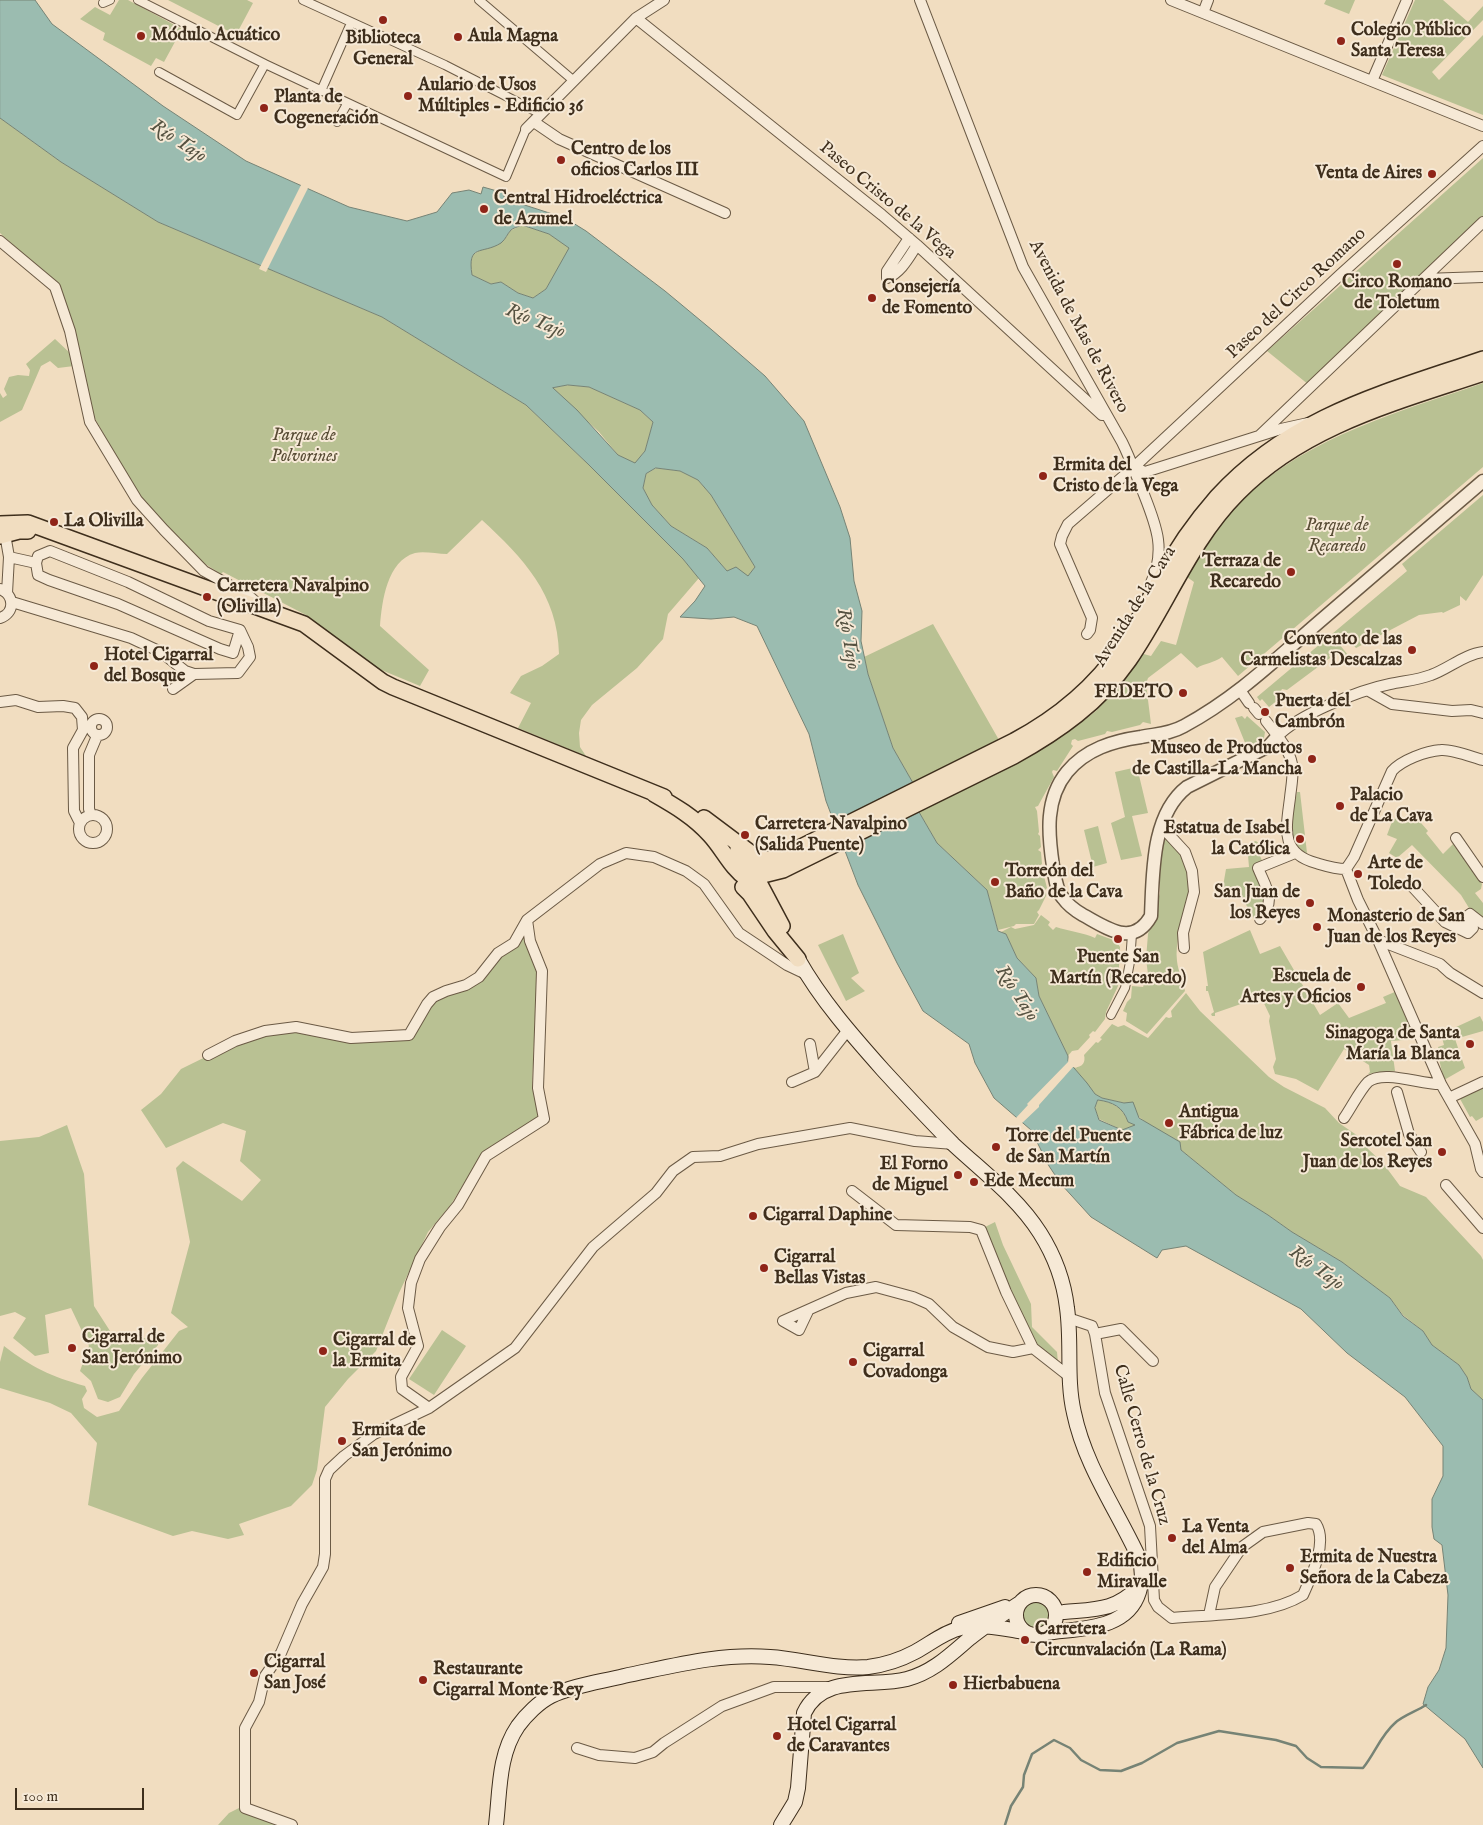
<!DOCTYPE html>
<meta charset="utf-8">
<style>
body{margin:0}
#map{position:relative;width:1483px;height:1825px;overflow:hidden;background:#f1ddc0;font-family:"IM FELL English",serif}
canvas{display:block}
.scale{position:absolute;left:15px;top:1788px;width:129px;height:22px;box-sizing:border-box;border:2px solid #3e2e1c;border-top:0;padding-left:6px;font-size:15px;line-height:18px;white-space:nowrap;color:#3e2e1c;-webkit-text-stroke:4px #f6e9d6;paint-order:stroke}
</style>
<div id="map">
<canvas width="1483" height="1825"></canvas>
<div class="scale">100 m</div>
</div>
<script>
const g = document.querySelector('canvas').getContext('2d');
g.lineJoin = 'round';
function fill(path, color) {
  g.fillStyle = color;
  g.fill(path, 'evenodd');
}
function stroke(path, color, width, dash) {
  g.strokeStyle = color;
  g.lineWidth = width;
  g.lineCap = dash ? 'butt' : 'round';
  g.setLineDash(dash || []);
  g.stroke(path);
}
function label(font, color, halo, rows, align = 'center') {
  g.font = font + ' "IM FELL English",serif';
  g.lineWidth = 4;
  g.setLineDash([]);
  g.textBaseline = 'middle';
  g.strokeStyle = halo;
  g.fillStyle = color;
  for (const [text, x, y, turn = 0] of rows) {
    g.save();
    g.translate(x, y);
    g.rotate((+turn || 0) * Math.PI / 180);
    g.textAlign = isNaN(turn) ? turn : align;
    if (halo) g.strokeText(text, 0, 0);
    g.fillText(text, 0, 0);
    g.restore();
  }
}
const green = new Path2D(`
 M119 0H128L182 29 164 62 156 58 151 66 103 40 105 33 80 19 95 7 110 15Z
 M168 0H247L253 3 236 35Z
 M1326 0H1355L1349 14 1324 4Z
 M1415 0H1443L1468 22 1483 6V20L1432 72 1439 80 1483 35V115L1382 75Z
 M0 118 61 162 158 222 382 317 526 405 588 464 683 559 699 578 668 614 663 639 637 668 592 705 581 720 579 733 580 747 586 756 518 728 531 703 510 693 521 676 542 666 559 654C558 594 523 558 482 520L447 554C437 554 424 551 415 553 387 561 382 601 380 626L429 670 420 686 379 669 306 615 223 572 221 574 202 562 138 496 92 413 57 284 0 233Z
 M1483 158V216L1309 385 1267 351Z
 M522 225 549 234 570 248 546 289 533 298 518 293 501 282 491 284 472 275 470 263 473 255 480 250 504 240 510 231Z
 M55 339 70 353 74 366 58 368 50 361 41 366 22 410 0 422V393L3 398 7 395 4 389 9 377 18 375 29 376 30 370 26 364Z
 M1483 383V467L1238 676 1222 657C1214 663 1205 663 1197 668L1181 653 1148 678 1146 684 1151 724 1143 722 1140 725 1112 732 1107 731 1105 734 1078 741 1075 739 1072 740 1071 744 1073 746 1057 771 1053 770 1052 772 1054 777 1038 806 1035 807 1037 811 1039 832 1038 834 1040 836 1041 847 1038 850 1041 852 1042 864 1039 866 1042 868 1047 888 1044 891 1047 894 1039 910 1037 912 1039 915 1034 924H1016L1014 926 998 930 987 890 937 843 919 812 1013 765 1066 734 1096 711 1121 683 1140 653 1151 656 1161 641 1176 645 1194 582 1187 577C1204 549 1221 519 1245 497 1312 435 1399 412 1483 383Z
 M568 385 589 387 640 410 653 422 645 451 635 464 618 455 599 432 552 388Z
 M656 468 680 471 698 480 711 495 755 567 748 577 727 571 707 548 671 526 652 505 643 488 646 474Z
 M1483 495V575L1466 601 1460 596V605L1443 613 1442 612 1419 615 1356 648 1342 633 1335 639 1348 655H1335L1334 653H1331L1329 655 1330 658 1287 690 1282 689 1281 691 1284 695 1269 707 1262 699 1260 701 1257 697 1407 571 1402 564Z
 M933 624 999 740 913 783 893 748 868 674 864 657Z
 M1242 716 1245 719 1247 716 1265 732 1263 744 1250 755 1235 718Z
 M1137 767 1148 813 1132 816 1142 856 1121 860 1111 823 1125 817 1115 772Z
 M1297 792H1300L1307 853C1281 847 1294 810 1297 792Z
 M1415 816 1428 831 1426 833 1443 854 1453 844 1482 884 1481 889 1475 893 1483 903V919L1469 908 1461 895 1412 845 1397 858 1389 853 1397 839 1387 835 1393 819Z
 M1098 826 1107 863 1093 867 1084 830Z
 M1163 837C1169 842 1176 847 1180 853 1204 887 1173 925 1177 961 1178 971 1183 981 1185 991L1147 1034 1126 1021 1127 1013 1123 1011 1127 1002 1131 998 1132 986 1143 987 1148 974 1146 959 1148 934 1160 893V845Z
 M1256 841 1264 848 1258 851 1263 863 1252 867 1267 899 1259 915 1254 919 1238 890 1221 898 1226 869 1249 867 1247 844Z
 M1041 915 1050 922 1048 925 1053 930 1056 927C1069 931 1085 933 1095 938L1097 934 1116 941 1120 947 1118 986 1106 1012 1105 1019 1095 1032 1093 1031 1089 1035 1090 1037 1078 1050 1072 1051 1068 1056 1039 996 1036 978 1017 958 1006 934 1001 932 1011 927 1015 929 1034 925Z
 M1250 930 1260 954 1280 946 1320 1015 1338 1003 1349 1018 1386 1003 1383 997 1397 991 1418 1039 1391 1041 1395 1071 1368 1074 1370 1072 1369 1065 1344 1049 1318 1091 1296 1079 1275 1074 1273 1067 1276 1059 1269 1021 1270 1016 1261 997 1215 1013V1016H1212L1211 1014 1214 1012 1208 991H1206V986H1208L1203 952Z
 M843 934 859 973 851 978 865 991 846 1001 818 945Z
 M520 936 524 938 537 971 532 1087 539 1118 479 1159 450 1206 428 1232 399 1293 376 1351 348 1379 325 1407 317 1470 312 1485 291 1506 239 1524 244 1535 228 1539 192 1531 173 1536 88 1505 97 1443 71 1413 50 1403 0 1388V1362L4 1346C33 1368 50 1376 85 1386L87 1391 82 1399 84 1408 97 1417 119 1411 142 1378 179 1331 188 1327 171 1313 190 1242 176 1168 183 1161 242 1201 261 1180 240 1161 246 1131 223 1123 166 1148 141 1110 161 1094 181 1069 236 1042 296 1028 351 1039 409 1035 427 1004 466 986Z
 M1186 993 1200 1011 1269 1077 1284 1087 1325 1108 1339 1123 1358 1136 1368 1149 1383 1163 1400 1186 1426 1197 1481 1256 1483 1260V1400L1471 1389 1467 1377 1459 1365 1432 1345 1423 1331 1403 1315 1390 1298 1342 1262 1292 1232 1268 1215 1236 1195 1181 1150 1180 1142 1146 1123 1124 1103 1102 1098 1095 1094 1073 1067C1082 1068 1086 1063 1084 1055L1096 1042 1098 1043 1102 1039 1100 1038 1112 1024 1118 1027 1124 1025 1148 1038 1166 1017 1169 1018 1172 1017 1171 1011Z
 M1480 1016 1483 1022V1031L1455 1039 1465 1068 1444 1080 1437 1051 1439 1050 1438 1047 1444 1045 1441 1034Z
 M1483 1087V1117L1476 1121 1472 1116 1470 1117 1459 1097Z
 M1098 1100C1112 1102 1123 1107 1128 1122L1136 1125 1122 1130 1099 1119 1095 1108Z
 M67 1125 84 1174 94 1306 119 1345 157 1335 158 1345 134 1374 120 1397 108 1402 98 1399 91 1381 80 1371 89 1346 71 1308 45 1315 49 1353 35 1356 13 1338 26 1318 15 1312 0 1316V1141L39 1137Z
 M995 1222 1003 1245 1031 1304 1032 1327 1057 1352 1058 1363 1035 1343 1026 1327 985 1227Z
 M442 1330 466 1346 434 1395 409 1379Z
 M1021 1615a16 16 0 1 1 32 0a16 16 0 1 1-32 0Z
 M239 1808H245L292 1825H218L229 1813Z`);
const water = new Path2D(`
 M0 0H35L52 24 163 106 246 161 349 207 407 221 437 212 452 193 469 190 481 194 483 187 504 193V197L512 201 565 218 586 231 665 291 712 330 765 376 804 421 840 507 850 538 854 581 862 611 861 641 868 674 893 748 913 783 919 812 937 843 987 890 998 931 1006 934 1017 958 1036 978 1039 996 1068 1056V1061L1087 1083 1095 1094 1102 1098 1124 1103 1133 1102 1139 1118 1180 1142 1181 1150 1236 1195 1268 1215 1292 1232 1342 1262 1390 1298 1403 1316 1423 1331 1432 1345 1459 1365 1467 1377 1471 1389 1483 1400V1768L1465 1739 1423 1704 1428 1687 1439 1670 1446 1648 1448 1595 1442 1545 1434 1539 1432 1527V1499L1443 1476V1446L1405 1397 1347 1353 1301 1309 1186 1246 1162 1250 1157 1258 1091 1217 1061 1184 1049 1166 1031 1130 994 1098 975 1063 969 1044 923 1011 897 963 858 885 826 801 809 734 757 626 734 617 711 619 680 617 695 601 705 586 683 559 588 464 526 405 382 317 158 222 61 162 0 118ZM522 225 549 234 569 248 546 289 533 298 518 293 501 282 491 284 472 275C467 243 482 255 501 243 506 239 507 234 511 230 513 228 518 227 522 225ZM568 385 589 387 640 410 653 422 645 451 635 463 618 455 577 410 553 388ZM656 468 680 471 698 480 711 495 755 567 748 576 736 567 727 571 707 548 671 526 652 505 643 488 646 474ZM1098 1100C1113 1102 1123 1107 1128 1122L1135 1125 1122 1130 1099 1120 1095 1108Z`);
const pier = new Path2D(`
 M302 183 309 186 266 272 259 269Z
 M1070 1053V1060L1077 1068 1073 1067 1039 1105V1107L1021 1124 1015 1119 1028 1105 1027 1104 1068 1062Z`);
const stream = new Path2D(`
 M1005 1825 1011 1806 1023 1787 1024 1775 1032 1754 1054 1740 1070 1748 1081 1760 1100 1770 1121 1771 1142 1763 1177 1743 1219 1731 1276 1740 1296 1746 1307 1758 1321 1767 1363 1768C1375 1753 1381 1735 1395 1723 1402 1716 1417 1711 1426 1705`);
const pedestrian = new Path2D(`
 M138 0 265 64
 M303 0 445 65 541 114
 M479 0 574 81
 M103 3 110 0
 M159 72 237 115 265 64 506 177 526 129
 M321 91 351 23
 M337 122 347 104
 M1111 1015 1125 988 1130 962 1132 934`);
const minor = new Path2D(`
 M920 0 1023 267 1122 442C1130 458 1136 475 1143 492 1156 525 1167 550 1150 585
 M1171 0 1483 126
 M1203 13 1208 0
 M636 18 882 215 917 245 1102 415
 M1372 81 1407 0
 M534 122 559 139 725 213
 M526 129 636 18 664 0
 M909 238 887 271V278C901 273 909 257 917 245
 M0 241 55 287 70 331 90 422 137 500 164 530 204 571 249 596 260 606
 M1424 279 1483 277
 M1259 436 1483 222
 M1134 467 1145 472 1281 429 1308 423
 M5 534 9 557 7 593
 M9 557 36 563 38 556 50 551 128 582 209 621 240 630 248 647 250 657 238 673 194 674 185 671 161 652 131 638 12 602
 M36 563 38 575 49 580 118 604 220 649 233 653 240 630
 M0 589C15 595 15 613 0 618
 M1087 634 1090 630 1092 618 1060 544 1062 536 1068 524 1134 467 1341 274 1483 146
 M173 689 194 674
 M1240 690 1249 703
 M1367 690 1392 704 1452 711 1471 710 1483 713
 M0 702 16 700 38 707 63 706 75 708 82 717 83 730 73 748 74 811 80 823
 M1254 708 1259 714
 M91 727a8 8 0 1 1 16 0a8 8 0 1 1-16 0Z
 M1266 721C1275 733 1289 748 1292 764 1294 774 1291 787 1290 798 1286 829 1280 853 1316 863 1326 866 1335 869 1346 869
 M1277 737C1297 715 1360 690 1390 684 1404 681 1418 680 1431 675 1448 669 1465 654 1483 652
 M91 815 89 809V755L97 736
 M79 829a14 14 0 1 1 28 0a14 14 0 1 1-28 0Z
 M1161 826 1185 852 1192 871 1194 892 1183 933 1184 948
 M1456 838 1483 877
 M1346 869 1358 900 1378 940 1441 1084 1475 1144 1481 1169 1483 1172
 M1346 869 1354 857 1392 771C1402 760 1426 751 1441 750 1452 749 1472 757 1483 760
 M1410 884 1445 922 1468 933 1473 928 1462 920 1470 914 1483 924
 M1260 919C1277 900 1266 888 1258 868L1295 853
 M1378 940 1440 964 1450 973 1483 993
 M810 1044 815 1072
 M208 1055 235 1041 265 1031 296 1027 351 1038 409 1035 427 1004 433 997 446 991 466 985 479 977 498 953 514 943 527 920 600 864 626 853 654 857 686 871 704 884 739 933 787 965 808 975
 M792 1082 815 1072 848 1030
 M1397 1092 1409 1134 1421 1152
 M1449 1098 1483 1082
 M1344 1118C1351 1108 1360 1090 1368 1082 1383 1069 1422 1085 1441 1084
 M1446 1185 1483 1228
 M852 1191 896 1225 970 1227 981 1230 1006 1292 1033 1348 1070 1377
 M808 1311 799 1330 783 1321 846 1293 876 1287 913 1297 929 1304 953 1327 988 1347 1013 1352 1033 1348
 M1068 1318 1092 1326 1095 1334 1105 1393 1150 1526 1154 1600 1158 1607 1172 1618C1212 1614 1267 1617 1303 1595 1311 1577 1328 1543 1316 1524L1308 1523 1263 1532 1242 1547 1215 1587 1209 1615
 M1095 1334 1121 1329 1153 1361
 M429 1408 402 1389 401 1377 418 1346 408 1308 411 1283 420 1259 440 1227 458 1205 486 1156 544 1119 538 1088 542 971 530 941 527 920
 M577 1748 599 1755 635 1758 653 1752 664 1743 722 1706 774 1687H831
 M292 1825 245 1808V1728L259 1702 265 1676 281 1653 302 1604 323 1567 325 1554V1479L329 1470 344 1456 374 1434 429 1408 515 1348 593 1247 656 1193 673 1171 693 1157 720 1156 758 1144 850 1128 915 1141 954 1144`);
const tertiary = new Path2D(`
 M1277 737 1269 746 1187 787C1151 815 1153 874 1151 916 1133 948 1107 928 1083 915 1076 911 1068 905 1063 898 1056 890 1055 877 1053 866 1048 833 1045 799 1067 772 1086 749 1113 741 1141 737 1156 734 1170 734 1184 726 1236 698 1275 660 1319 622 1374 575 1428 528 1483 481`);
const secondary = new Path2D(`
 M798 959C821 1000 852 1035 883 1070 906 1095 929 1120 953 1144 983 1172 1018 1198 1040 1233 1054 1255 1064 1282 1067 1308 1072 1343 1066 1379 1074 1413 1085 1466 1117 1510 1139 1558 1143 1570 1143 1580 1139 1592 1127 1631 1079 1628 1046 1633
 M1016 1615a20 20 0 1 1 40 0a20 20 0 1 1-40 0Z
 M1064 1612C1097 1609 1114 1611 1139 1587
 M959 1623 1005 1607
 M496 1825C500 1792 498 1755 518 1726 526 1715 539 1702 551 1696 574 1685 600 1682 624 1676 673 1666 720 1653 770 1657 802 1659 836 1670 868 1667 884 1665 900 1660 915 1652 930 1644 944 1632 961 1628 982 1623 1005 1629 1025 1632
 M781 1825 795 1802 798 1788 804 1713C823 1673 872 1688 907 1679 933 1672 950 1655 970 1638 986 1625 1003 1614 1020 1603`);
const primary = new Path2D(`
 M0 524 28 523 304 624 383 682 393 687 664 797
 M0 536 19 531H28
 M654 794C675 806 694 817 710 835 723 849 731 868 747 879L783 870 1014 756C1059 731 1099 703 1129 660 1167 605 1190 541 1238 493 1303 426 1397 402 1483 373
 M704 818 752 854 764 859H777
 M738 848 756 877 782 926
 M743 887 750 894 775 931 798 959
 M750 894 761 869 777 859 1014 741C1057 718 1094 688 1122 647 1137 625 1148 601 1161 578 1176 549 1196 521 1217 497 1291 416 1384 393 1483 359`);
const markers = [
 [383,20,5,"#8f2418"],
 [141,36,5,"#8f2418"],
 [458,37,5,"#8f2418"],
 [1341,41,5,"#8f2418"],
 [408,96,5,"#8f2418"],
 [264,108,5,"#8f2418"],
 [561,160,5,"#8f2418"],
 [1432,174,5,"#8f2418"],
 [484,209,5,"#8f2418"],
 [1397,264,5,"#8f2418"],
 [872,298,5,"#8f2418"],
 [1043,476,5,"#8f2418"],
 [54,522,5,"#8f2418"],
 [1291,572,5,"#8f2418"],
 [207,597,5,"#8f2418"],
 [1412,650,5,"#8f2418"],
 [94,666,5,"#8f2418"],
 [1183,693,5,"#8f2418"],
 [1265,712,5,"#8f2418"],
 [1312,759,5,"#8f2418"],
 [1340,806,5,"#8f2418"],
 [745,835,5,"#8f2418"],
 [1300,839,5,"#8f2418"],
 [1358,874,5,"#8f2418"],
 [995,882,5,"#8f2418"],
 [1310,903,5,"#8f2418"],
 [1317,927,5,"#8f2418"],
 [1118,939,5,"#8f2418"],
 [1361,987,5,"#8f2418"],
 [1470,1044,5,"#8f2418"],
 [1169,1123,5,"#8f2418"],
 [996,1147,5,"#8f2418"],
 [1442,1152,5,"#8f2418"],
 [958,1175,5,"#8f2418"],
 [974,1182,5,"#8f2418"],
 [753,1216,5,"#8f2418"],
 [764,1268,5,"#8f2418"],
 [72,1348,5,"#8f2418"],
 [323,1351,5,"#8f2418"],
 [853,1362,5,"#8f2418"],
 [342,1441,5,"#8f2418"],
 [1172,1538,5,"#8f2418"],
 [1290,1568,5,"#8f2418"],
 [1087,1572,5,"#8f2418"],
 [1025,1640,5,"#8f2418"],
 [254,1673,5,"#8f2418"],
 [423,1680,5,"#8f2418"],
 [953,1685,5,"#8f2418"],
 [777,1736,5,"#8f2418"]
];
const poiNames = [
 ["Colegio Público",1351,31],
 ["Santa Teresa",1351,52],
 ["Módulo Acuático",151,36],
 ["Aula Magna",468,37],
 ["Biblioteca",383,39,"center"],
 ["General",383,60,"center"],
 ["Aulario de Usos",418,86],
 ["Múltiples - Edificio 36",418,107],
 ["Planta de",274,98],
 ["Cogeneración",274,119],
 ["Centro de los",571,150],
 ["oficios Carlos III",571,171],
 ["Venta de Aires",1422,174,"right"],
 ["Central Hidroeléctrica",494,199],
 ["de Azumel",494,220],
 ["Circo Romano",1397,283,"center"],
 ["de Toletum",1397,304,"center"],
 ["Consejería",882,288],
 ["de Fomento",882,309],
 ["Ermita del",1053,466],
 ["Cristo de la Vega",1053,487],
 ["La Olivilla",64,522],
 ["Terraza de",1281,562,"right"],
 ["Recaredo",1281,583,"right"],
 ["Carretera Navalpino",217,587],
 ["(Olivilla)",217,608],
 ["Convento de las",1402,640,"right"],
 ["Carmelistas Descalzas",1402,661,"right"],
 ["Hotel Cigarral",104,656],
 ["del Bosque",104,677],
 ["FEDETO",1173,693,"right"],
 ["Puerta del",1275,702],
 ["Cambrón",1275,723],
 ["Museo de Productos",1302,749,"right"],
 ["de Castilla-La Mancha",1302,770,"right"],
 ["Palacio",1350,796],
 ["de La Cava",1350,817],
 ["Carretera Navalpino",755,825],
 ["(Salida Puente)",755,846],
 ["Estatua de Isabel",1290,829,"right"],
 ["la Católica",1290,850,"right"],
 ["Arte de",1368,864],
 ["Toledo",1368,885],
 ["Torreón del",1005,872],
 ["Baño de la Cava",1005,893],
 ["San Juan de",1300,893,"right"],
 ["los Reyes",1300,914,"right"],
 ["Monasterio de San",1327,917],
 ["Juan de los Reyes",1327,938],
 ["Puente San",1118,958,"center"],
 ["Martín (Recaredo)",1118,979,"center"],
 ["Escuela de",1351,977,"right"],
 ["Artes y Oficios",1351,998,"right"],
 ["Sinagoga de Santa",1460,1034,"right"],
 ["María la Blanca",1460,1055,"right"],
 ["Antigua",1179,1113],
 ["Fábrica de luz",1179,1134],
 ["Torre del Puente",1006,1137],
 ["de San Martín",1006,1158],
 ["Sercotel San",1432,1142,"right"],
 ["Juan de los Reyes",1432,1163,"right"],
 ["El Forno",948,1165,"right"],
 ["de Miguel",948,1186,"right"],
 ["Ede Mecum",984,1182],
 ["Cigarral Daphine",763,1216],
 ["Cigarral",774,1258],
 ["Bellas Vistas",774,1279],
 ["Cigarral de",82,1338],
 ["San Jerónimo",82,1359],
 ["Cigarral de",333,1341],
 ["la Ermita",333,1362],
 ["Cigarral",863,1352],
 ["Covadonga",863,1373],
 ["Ermita de",352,1431],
 ["San Jerónimo",352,1452],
 ["La Venta",1182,1528],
 ["del Alma",1182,1549],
 ["Ermita de Nuestra",1300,1558],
 ["Señora de la Cabeza",1300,1579],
 ["Edificio",1097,1562],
 ["Miravalle",1097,1583],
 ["Carretera",1035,1630],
 ["Circunvalación (La Rama)",1035,1651],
 ["Cigarral",264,1663],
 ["San José",264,1684],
 ["Restaurante",433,1670],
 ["Cigarral Monte Rey",433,1691],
 ["Hierbabuena",963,1685],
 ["Hotel Cigarral",787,1726],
 ["de Caravantes",787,1747]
];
const streetNames = [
 ["Paseo Cristo de la Vega",887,201,40],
 ["Paseo del Circo Romano",1297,294,-43],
 ["Avenida de Mas de Rivero",1078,327,62],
 ["Avenida de la Cava",1136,607,-58],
 ["Calle Cerro de la Cruz",1141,1445,74]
];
const parkNames = [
 ["Parque de",304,436],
 ["Polvorines",304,457],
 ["Parque de",1337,526],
 ["Recaredo",1337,547]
];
const waterNames = [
 ["Río Tajo",178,142,33],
 ["Río Tajo",535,322,22],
 ["Río Tajo",847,639,80],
 ["Río Tajo",1016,994,57],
 ["Río Tajo",1316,1269,36]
];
fill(green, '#b9c193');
fill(water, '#9bbcb0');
stroke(water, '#768375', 1);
fill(pier, '#f1ddc0');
stroke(stream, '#768375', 2.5);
stroke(pedestrian, '#6b5a45', 10);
stroke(minor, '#6b5a45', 12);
stroke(tertiary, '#6b5a45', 15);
stroke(secondary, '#3e2e1c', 16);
stroke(primary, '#3e2e1c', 18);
stroke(pedestrian, '#f6e9d6', 8);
stroke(minor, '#f6e9d6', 10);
stroke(tertiary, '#f6e9d6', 12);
stroke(secondary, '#f6e9d6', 14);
stroke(primary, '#f1ddc0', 15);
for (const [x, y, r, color] of markers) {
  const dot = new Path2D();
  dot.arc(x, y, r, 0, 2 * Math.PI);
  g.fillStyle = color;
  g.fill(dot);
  stroke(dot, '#f6e9d6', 2);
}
label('bold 18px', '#3e2e1c', '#f6e9d6', poiNames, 'left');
label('18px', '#3e2e1c', '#f6e9d6', streetNames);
label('italic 18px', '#574b34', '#f6e9d6', parkNames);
label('italic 19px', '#555241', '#f6e9d6', waterNames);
</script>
